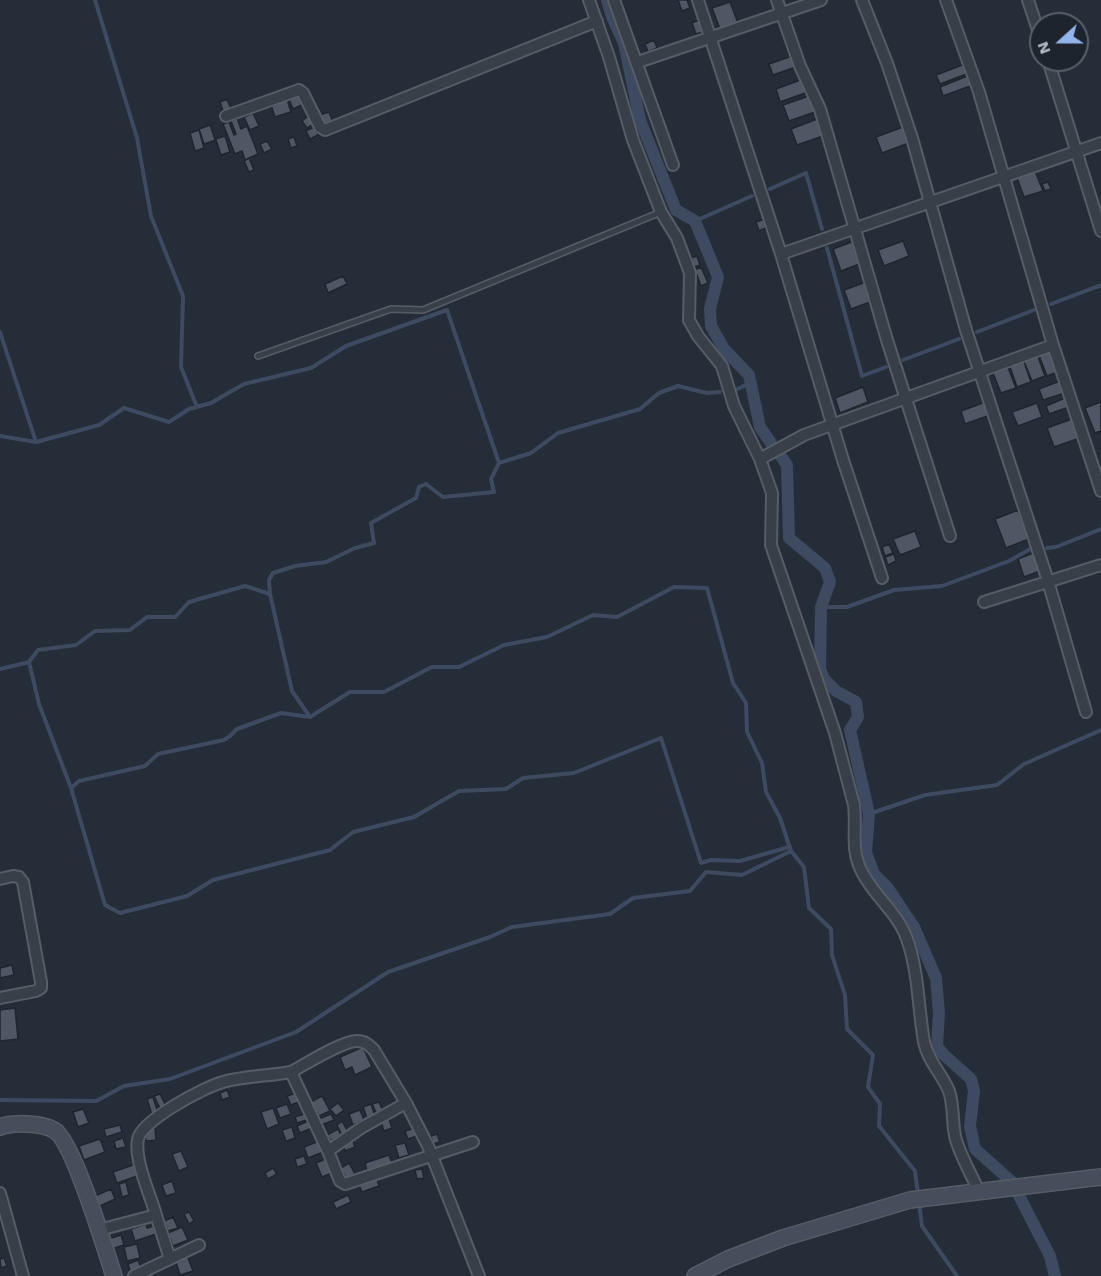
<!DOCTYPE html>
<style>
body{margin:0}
#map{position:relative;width:1101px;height:1276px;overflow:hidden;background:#252d38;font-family:"Work Sans",sans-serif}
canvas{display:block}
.north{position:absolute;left:1029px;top:12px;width:60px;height:60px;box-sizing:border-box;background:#1d242d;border:2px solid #596069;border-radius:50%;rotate:249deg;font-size:16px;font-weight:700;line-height:24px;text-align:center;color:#b4bac4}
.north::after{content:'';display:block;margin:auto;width:21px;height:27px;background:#92b4eb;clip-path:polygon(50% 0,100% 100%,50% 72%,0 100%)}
</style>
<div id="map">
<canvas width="1101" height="1276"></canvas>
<div class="north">N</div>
</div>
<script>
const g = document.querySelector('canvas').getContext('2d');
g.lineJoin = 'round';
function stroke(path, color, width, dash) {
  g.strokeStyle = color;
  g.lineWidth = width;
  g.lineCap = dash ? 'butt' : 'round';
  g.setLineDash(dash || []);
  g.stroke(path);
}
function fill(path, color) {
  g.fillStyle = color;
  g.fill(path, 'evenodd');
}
const stream = new Path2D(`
 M95 0 137 138 151 216 183 296 181 367 197 407
 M770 189 806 173 822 229
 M695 221 752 196
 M827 248 862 376 886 367
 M1051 304 1101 285
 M0 332 36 442
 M977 332 1034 310
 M903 360 959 339
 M733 391 750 383
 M0 436 36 442 99 425 124 408 169 422 189 409 211 403 244 384 311 368 346 346 447 310 499 463
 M1047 548 1056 547 1101 529
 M270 594 269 580 273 573 295 566 326 562 355 548 374 543 371 523 416 498 419 487 426 484 443 497 494 492 491 479 499 463 531 453 558 433 640 409 659 393 678 386 707 393 720 392
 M821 607H847L894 590 942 586 1009 561 1032 548
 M29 662 39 704 71 788 105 905 120 913 187 896 213 880 330 850 353 832 414 817 459 791 506 789 523 778 574 773 661 738 701 863 711 860 740 861 789 847
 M0 669 29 662 38 650 76 645 95 631 130 630 147 617H175L189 602 245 586 270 594 292 691 310 717 350 692H384L432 667H459L504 645 547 637 593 615 617 617 674 587 707 588 733 683 746 703 747 732 762 763 766 792 780 818 791 851
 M71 788 79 781 145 766 158 754 224 740 230 736 237 729 281 713 310 717
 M869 814 925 795 997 785 1024 764 1101 730
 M0 1100 96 1101 124 1086 170 1079 296 1032 388 972 490 937 512 927 610 914 633 898 690 891 706 872 742 875 791 851 804 867 809 908 831 929 832 955 845 995 847 1029 873 1055 868 1087 880 1104 879 1126 915 1171 918 1194
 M919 1202 922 1226 957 1276`);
const canal = new Path2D(`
 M607 0 612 17 624 43 640 120 676 210 695 221 718 277 710 309 711 326 724 349 749 375 760 427 771 443
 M782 458 787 465 789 538 825 568 830 582 821 607 820 669 824 679 836 691 856 702 858 717 850 730 869 814 866 852 874 874 888 888 914 927 936 978 939 1013 937 1046 944 1055 971 1079 974 1091 970 1126 975 1149 1012 1182 1050 1256 1055 1276`);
const building = new Path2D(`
 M678 0H687L690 8 682 11Z
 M730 2 738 23 720 29 712 8Z
 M699 20 703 32 696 34 692 23Z
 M654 40 657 48 648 52 645 44Z
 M792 56 796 67 773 75 769 64Z
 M965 64 969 73 940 84 936 75Z
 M970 75 973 85 943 96 940 87Z
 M803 79 808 92 780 102 776 89Z
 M298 95 302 105 293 109 289 99Z
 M809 96 815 112 789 121 783 105Z
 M227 99 232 111 224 114 220 102Z
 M287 99 291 112 275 117 271 105Z
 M329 112 333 122 324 125 320 115Z
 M253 113 259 126 250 130 244 117Z
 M308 116 313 124 307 128 302 121Z
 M237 118 241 129 247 126 258 154 245 160 242 151 235 154 223 124 229 122 234 135 236 134 231 121Z
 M817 119 823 136 797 145 791 129Z
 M210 125 215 139 225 136 230 152 221 155 216 140 204 144 199 129Z
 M314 127 318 135 310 139 306 131Z
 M903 127 909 143 882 153 876 137Z
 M199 130 204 148 195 151 190 133Z
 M294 137 297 146 291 148 288 139Z
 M267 141 272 149 264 153 260 144Z
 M249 158 254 170 249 172 244 161Z
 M1035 171 1043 191 1024 197 1017 178Z
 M1048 182 1051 189 1045 191 1042 184Z
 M765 219 768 227 759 231 756 222Z
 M854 241 862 263 841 271 833 249Z
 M903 241 909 256 884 266 878 250Z
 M697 256 700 265 694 267 691 258Z
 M701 267 708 283 701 286 695 270Z
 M343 276 347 284 328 293 325 284Z
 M866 282 873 301 851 309 844 290Z
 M1052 348 1060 371 1047 376 1038 353Z
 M1037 354 1045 376 1032 381 1023 359Z
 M1023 359 1031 382 1017 387 1009 364Z
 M1007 365 1016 388 1001 393 992 371Z
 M1060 381 1065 393 1043 400 1039 389Z
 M863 387 868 402 840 413 835 398Z
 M1065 398 1069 407 1049 414 1046 406Z
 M988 401 993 414 965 424 961 411Z
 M1101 402V431L1095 433 1085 408Z
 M1037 403 1042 417 1018 426 1012 412Z
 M1072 419 1080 438 1054 447 1047 428Z
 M1018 510 1029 539 1006 548 995 519Z
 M915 531 921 547 900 555 893 539Z
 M889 544 893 553 885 556 882 547Z
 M1033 553 1040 571 1024 577 1018 559Z
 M894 554 896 561 888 565 885 557Z
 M12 965 14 975 0 978V968Z
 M15 1008 18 1039 0 1041V1010Z
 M363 1047 372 1067 355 1075 352 1067 345 1070 340 1057Z
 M227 1090 230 1097 222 1100 220 1093Z
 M299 1092 302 1101 291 1105 287 1096Z
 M160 1094 166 1106 160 1108 154 1096Z
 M322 1096 330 1111 319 1116 311 1102Z
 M153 1097 158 1113 152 1115 147 1099Z
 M379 1102 383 1111 377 1114 372 1104Z
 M338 1103 344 1110 336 1116 330 1109Z
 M287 1104 291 1114 280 1118 276 1108Z
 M371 1104 375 1116 367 1118 363 1107Z
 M273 1108 279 1124 267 1129 261 1112Z
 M83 1109 89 1123 78 1127 73 1112Z
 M360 1110 364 1120 353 1125 349 1114Z
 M307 1113 309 1119 297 1123 295 1117Z
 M331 1114 334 1120 319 1126 316 1120Z
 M388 1116 392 1128 384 1131 380 1119Z
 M308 1121 312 1128 300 1133 297 1126Z
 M342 1121 348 1132 342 1135 337 1125Z
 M120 1125 122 1132 106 1137 104 1129Z
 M292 1127 295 1138 286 1141 282 1130Z
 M155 1128 156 1140 146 1141 144 1129Z
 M415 1128 417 1136 408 1139 405 1131Z
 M338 1129 341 1135 331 1141 327 1135Z
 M437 1134 440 1142 433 1144 431 1136Z
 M123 1138 126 1147 116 1149 114 1141Z
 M352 1138 355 1147 345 1151 342 1142Z
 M100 1139 105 1152 84 1160 79 1146Z
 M319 1141 323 1152 308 1158 304 1147Z
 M405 1143 409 1155 399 1158 395 1145Z
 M181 1151 188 1167 179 1171 172 1154Z
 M389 1155 392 1163 367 1171 365 1163Z
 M304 1156 307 1164 297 1167 295 1159Z
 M328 1158 334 1172 322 1177 316 1163Z
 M349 1163 355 1174 346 1178 341 1168Z
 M136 1164 140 1175 117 1183 113 1172Z
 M273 1168 277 1174 268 1179 265 1173Z
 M422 1169 424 1178 417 1179 415 1170Z
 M376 1177 379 1186 362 1192 358 1183Z
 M172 1181 176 1193 166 1196 162 1185Z
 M126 1182 129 1195 122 1197 119 1184Z
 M111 1189 115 1199 100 1206 95 1196Z
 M348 1195 351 1202 336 1209 333 1202Z
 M189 1212 194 1221 189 1224 184 1214Z
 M173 1217 178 1228 168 1231 164 1221Z
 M146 1224 147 1228 154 1226 156 1234 135 1241 131 1229Z
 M182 1227 188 1240 173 1246 168 1233Z
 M121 1235 124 1245 111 1249 108 1239Z
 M137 1244 140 1258 127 1261 124 1247Z
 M187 1255 193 1271 180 1275 175 1259Z
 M4 1258 7 1266 1 1268 0 1259Z
 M138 1260 142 1270 131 1274 128 1264Z`);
const service = new Path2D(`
 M258 356 391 309 423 310 661 212`);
const minor = new Path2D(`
 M589 0 609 57 633 140 661 212 677 238 690 273 689 320 698 336 722 366 734 406 760 459 772 493 771 545 835 733 854 805C857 828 850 850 862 872 874 896 898 913 907 939 919 973 918 1008 924 1042 928 1061 942 1074 949 1091 954 1106 952 1121 955 1136 959 1154 971 1173 978 1190
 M614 0 673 165
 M698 0 781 254
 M777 0 800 66 820 109 887 340 950 536
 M862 0 887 63 912 138 966 330 1048 581 1086 712
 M946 0 979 92 1053 345 1101 491
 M1028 0 1041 39
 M1048 60 1101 231
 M638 62 821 0
 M226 116 299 90 303 93 320 127 325 130 597 21
 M760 459 804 435 1053 345
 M882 578 843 460 781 254 1101 143
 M984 602 1101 565
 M0 879 13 876 19 877 23 882 41 982V988L36 991 0 998
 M291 1072C306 1064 342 1041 357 1041 365 1041 369 1045 374 1050L406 1103
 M328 1151 340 1181 345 1184 473 1142
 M0 1193 23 1276
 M156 1215 170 1259
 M99 1230 156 1215C150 1194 134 1160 138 1139 141 1121 204 1087 223 1082 244 1076 269 1076 291 1072L328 1151 361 1128 406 1103 428 1146 479 1276
 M134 1276 199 1245`);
const secondary = new Path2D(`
 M0 1127C13 1122 42 1123 54 1130 73 1140 106 1252 114 1276
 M695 1276 728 1259 783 1238 910 1200 1101 1177`);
stroke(stream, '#3d4a5f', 4);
stroke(canal, '#3d4a5f', 12);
fill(building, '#4e5763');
stroke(building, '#1f262f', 1.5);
stroke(service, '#565d66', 8);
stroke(minor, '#565d66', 14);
stroke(secondary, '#565d66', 18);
stroke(service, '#383f49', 5);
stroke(minor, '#383f49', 10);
stroke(secondary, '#474e5b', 15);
</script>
